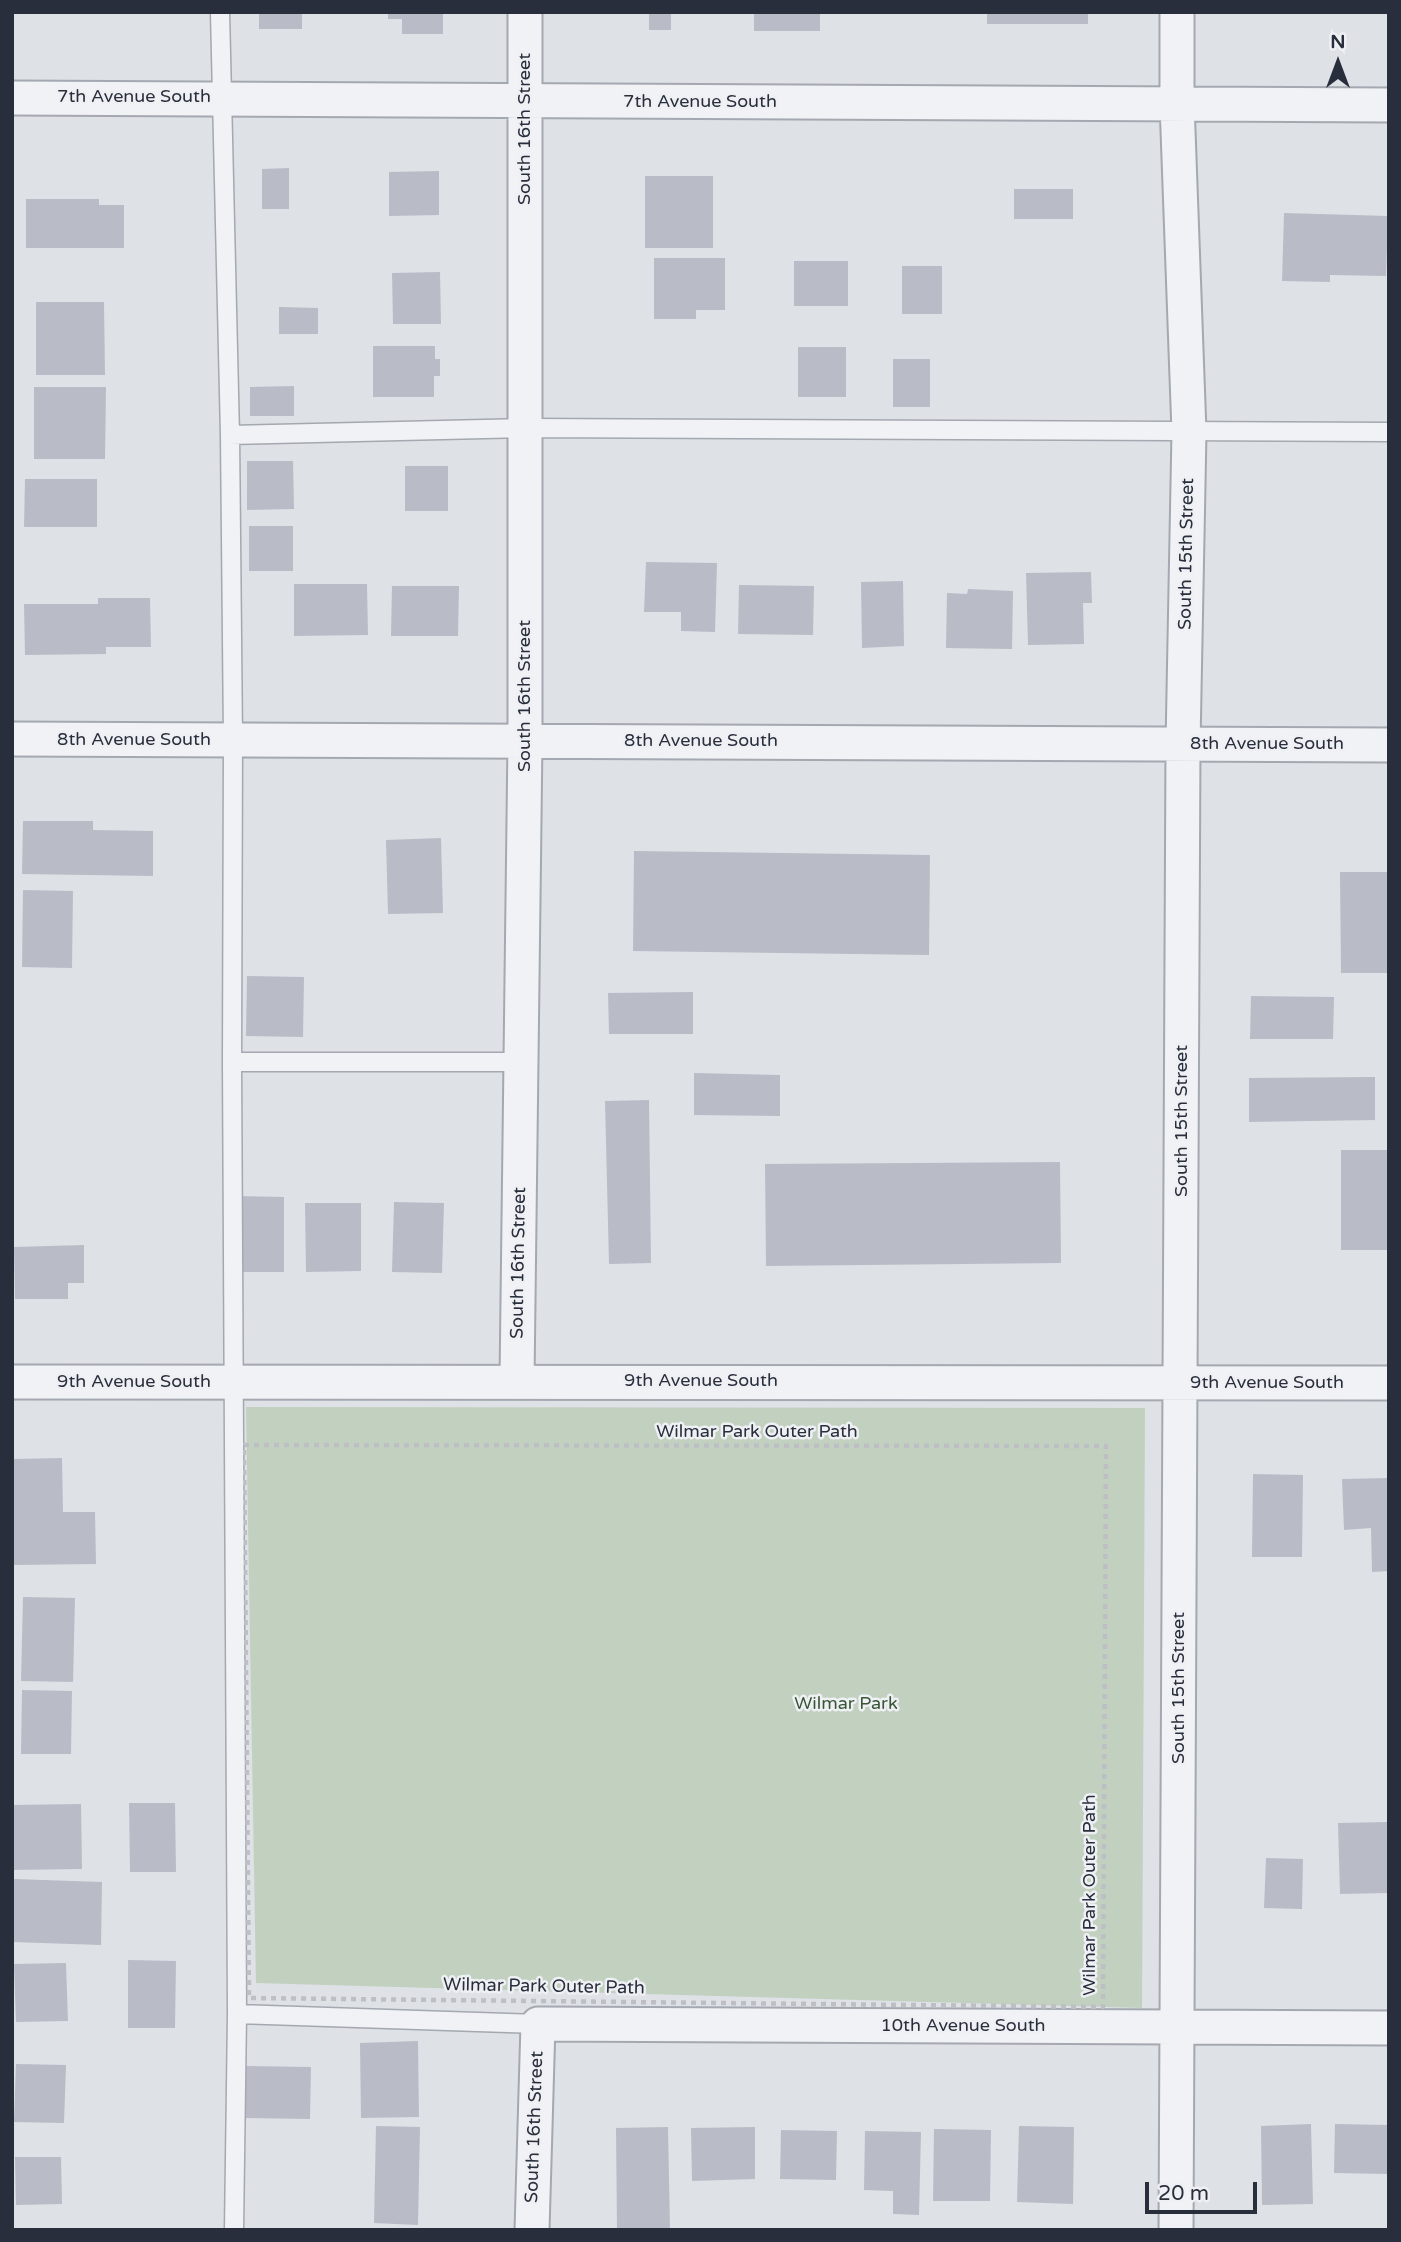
<!DOCTYPE html>
<style>
body{margin:0}
#map{position:relative;width:1401px;height:2242px;overflow:hidden;background:#dee1e6;font-family:"Varela Round",sans-serif}
canvas{display:block}
.frame{position:absolute;inset:0;border:14px solid #292e3c;pointer-events:none}
.north{position:absolute;left:1303px;top:28px;width:70px;height:70px;-webkit-text-stroke:5px #eef0f4;paint-order:stroke;rotate:0deg;font-size:19px;font-weight:700;line-height:28px;text-align:center;color:#292e3c}
.north::after{content:'';display:block;margin:auto;width:24px;height:32px;background:#292e3c;clip-path:polygon(50% 0,100% 100%,50% 72%,0 100%)}
.scale{position:absolute;left:1145px;top:2182px;width:112px;height:32px;box-sizing:border-box;border:4px solid #292e3c;border-top:0;padding-left:9px;font-size:21px;line-height:24px;white-space:nowrap;color:#292e3c;-webkit-text-stroke:5px #eef0f4;paint-order:stroke}
</style>
<div id="map">
<canvas width="1401" height="2242"></canvas>
<div class="frame"></div>
<div class="north">N</div>
<div class="scale">20 m</div>
</div>
<script>
const g = document.querySelector('canvas').getContext('2d');
g.lineJoin = 'round';
function fill(path, color) {
  g.fillStyle = color;
  g.fill(path, 'evenodd');
}
function stroke(path, color, width, dash) {
  g.strokeStyle = color;
  g.lineWidth = width;
  g.lineCap = dash ? 'butt' : 'round';
  g.setLineDash(dash || []);
  g.stroke(path);
}
function label(font, color, halo, rows, align = 'center') {
  g.font = font + ' "Varela Round",sans-serif';
  g.lineWidth = 5;
  g.setLineDash([]);
  g.textBaseline = 'middle';
  g.strokeStyle = halo;
  g.fillStyle = color;
  for (const [text, x, y, turn = 0] of rows) {
    g.save();
    g.translate(x, y);
    g.rotate((+turn || 0) * Math.PI / 180);
    g.textAlign = isNaN(turn) ? turn : align;
    if (halo) g.strokeText(text, 0, 0);
    g.fillText(text, 0, 0);
    g.restore();
  }
}
const green = new Path2D(`
 M246 1407 1145 1408 1142 2008 256 1983Z`);
const building = new Path2D(`
 M259 12H302V29H259Z
 M388 12H443V34H402V19H388Z
 M649 12H671V30H649Z
 M754 12H820V31H754Z
 M987 12H1088V24H987Z
 M289 168V209H262V169Z
 M439 171V215L389 216V172Z
 M645 176H713V248H645Z
 M1014 189H1073V219H1014Z
 M26 199H99V205H124V248H26Z
 M1284 213 1388 216 1386 276 1330 275V282L1282 281Z
 M654 258H725V310H696V319H654Z
 M794 261H848V306H794Z
 M902 266H942V314H902Z
 M440 272 441 324H393L392 273Z
 M36 302H104L105 375H36Z
 M279 307 318 308V334H279Z
 M373 346H435V359H440V376H434V397H373Z
 M798 347H846V397H798Z
 M893 359H930V407H893Z
 M294 386V416H250V387Z
 M34 387H106L105 459H34Z
 M247 461H293L294 509 247 510Z
 M405 466H448V511H405Z
 M25 479H97V527H24Z
 M249 526H293V571H249Z
 M646 562 717 563 715 632 681 631V612H644Z
 M1091 572 1092 603H1083L1084 644 1028 645 1026 573Z
 M903 581 904 646 862 648 861 582Z
 M294 584H367L368 635 294 636Z
 M739 585 814 586 813 635 738 634Z
 M392 586H459L458 636H391Z
 M968 589 1013 591 1012 649 946 648 947 593 967 594Z
 M98 598H150L151 647H106V654L25 655 24 604H98Z
 M23 821H93V830L153 831V876L22 874Z
 M441 838 443 913 388 914 386 840Z
 M634 851 930 855 929 955 633 951Z
 M1340 872H1389V973H1341Z
 M23 890 73 891 72 968 22 967Z
 M247 976 304 977 303 1037 246 1036Z
 M693 992V1034H609L608 993Z
 M1251 996 1334 997 1333 1039H1250Z
 M694 1073 780 1075V1116L694 1115Z
 M1375 1077V1120L1249 1122V1078Z
 M649 1100 651 1263 609 1264 605 1101Z
 M1341 1150H1389V1250H1341Z
 M1060 1162 1061 1263 766 1266 765 1164Z
 M237 1196 284 1197V1272H236Z
 M394 1202 444 1203 442 1273 392 1272Z
 M305 1203H361V1271L306 1272Z
 M84 1245V1283H68V1299H15L14 1247Z
 M62 1458 63 1512H95L96 1564 14 1565 12 1459Z
 M1253 1474 1303 1475 1302 1557H1252Z
 M1389 1478V1571L1372 1572 1371 1528 1344 1530 1342 1479Z
 M23 1597 75 1598 73 1682 21 1681Z
 M22 1690 72 1691 71 1754H21Z
 M129 1803H175L176 1872H130Z
 M81 1804 82 1869 12 1870V1805Z
 M1388 1822 1389 1893 1340 1894 1338 1823Z
 M1266 1858 1303 1859 1302 1909 1264 1908Z
 M14 1879 102 1882 101 1945 12 1942Z
 M128 1960 176 1961 175 2028H128Z
 M66 1963 68 2021 16 2022 14 1964Z
 M418 2041 419 2117 361 2118 360 2043Z
 M16 2064 66 2065 64 2123 14 2122Z
 M246 2066 311 2067 310 2119 245 2118Z
 M1311 2124 1313 2204 1262 2205 1261 2126Z
 M1335 2124 1389 2125V2174L1334 2173Z
 M376 2126 420 2127 418 2225 374 2223Z
 M1019 2126 1074 2127 1073 2204 1017 2202Z
 M668 2127 670 2230H617L616 2128Z
 M755 2127V2179L692 2181 691 2128Z
 M934 2129 991 2130 990 2201H933Z
 M781 2130 837 2131 836 2180 780 2179Z
 M865 2131 921 2132 919 2215 893 2214V2191L864 2190Z
 M15 2157H61L62 2204 16 2205Z`);
const path = new Path2D(`
 M244 1445 1106 1446 1103 2007 249 1998Z`);
const service = new Path2D(`
 M220 12 230 435 233 740 232 1062 237 2014 234 2230
 M230 435 527 428 1389 432
 M232 1062H521
 M237 2014 538 2024`);
const minor = new Path2D(`
 M12 98 1389 105
 M12 739 1389 745
 M517 1380 525 740V12
 M12 1382 1389 1383
 M532 2230 538 2024 1389 2028
 M1176 2230 1183 744 1189 432 1177 103V12`);
const streetNames = [
 ["7th Avenue South",134,97],
 ["7th Avenue South",700,102],
 ["South 16th Street",525,129,-90],
 ["South 15th Street",1187,554,-89],
 ["South 16th Street",525,696,-90],
 ["8th Avenue South",134,740],
 ["8th Avenue South",701,741],
 ["8th Avenue South",1267,744],
 ["South 15th Street",1182,1121,-90],
 ["South 16th Street",519,1263,-89],
 ["9th Avenue South",701,1381],
 ["9th Avenue South",134,1382],
 ["9th Avenue South",1267,1383],
 ["Wilmar Park Outer Path",757,1432],
 ["South 15th Street",1179,1688,-90],
 ["Wilmar Park Outer Path",1090,1895,-90],
 ["Wilmar Park Outer Path",544,1987,1],
 ["10th Avenue South",963,2026],
 ["South 16th Street",535,2127,-88]
];
const parkNames = [
 ["Wilmar Park",846,1704]
];
fill(green, '#c2d0c0');
fill(building, '#b9bcc6');
stroke(service, '#a4a8b0', 21);
stroke(minor, '#a4a8b0', 37);
stroke(path, '#bdbfc5', 4.5, [5, 5]);
stroke(service, '#f1f2f5', 18);
stroke(minor, '#f1f2f5', 33);
label('18px', '#292e3c', '#eef0f4', streetNames);
label('18px', '#3a5637', '#eef0f4', parkNames);
</script>
